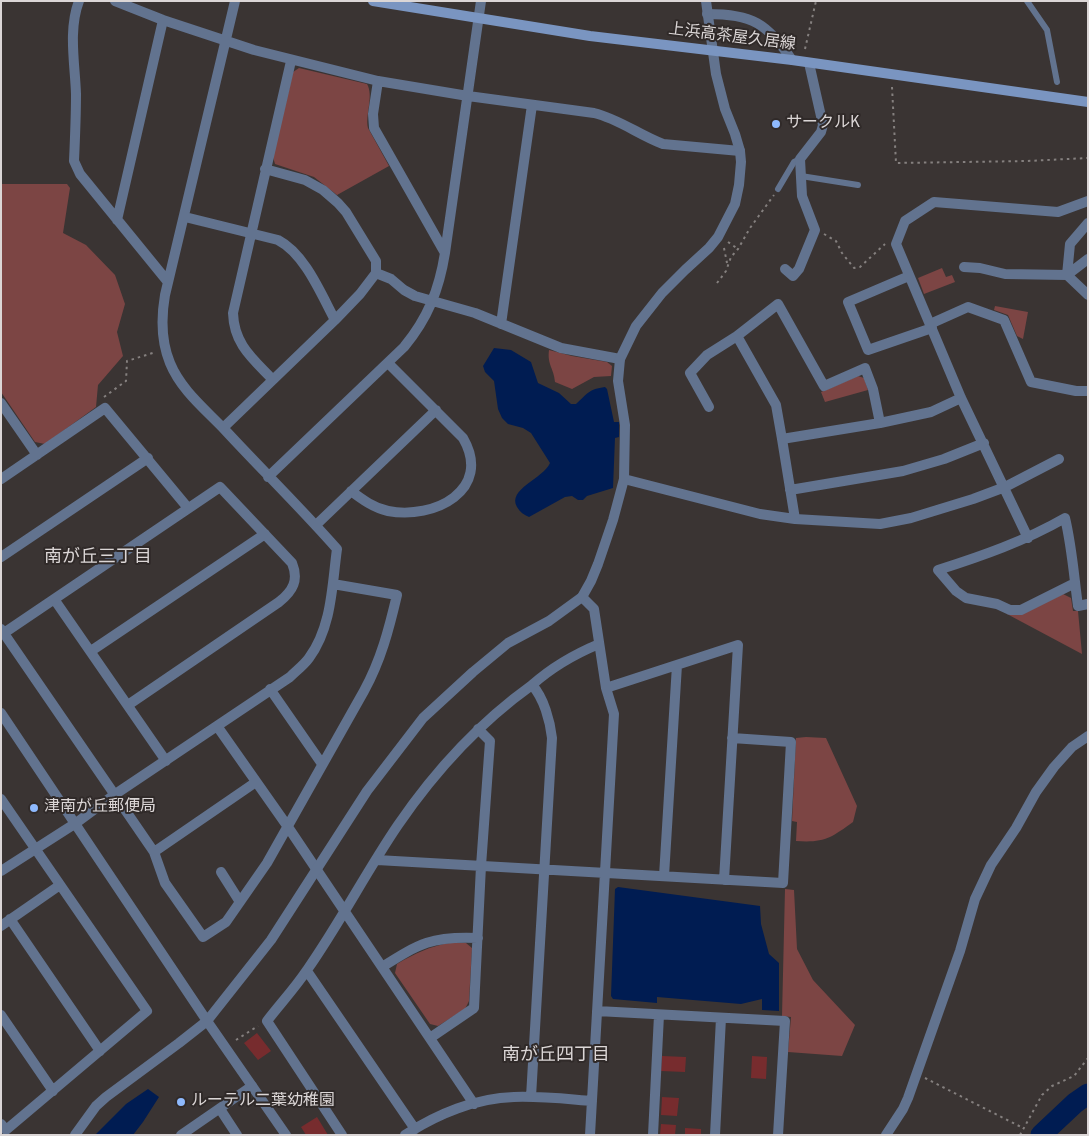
<!DOCTYPE html>
<meta charset="utf-8">
<style>
body{margin:0}
#map{position:relative;width:1089px;height:1136px;overflow:hidden;background:#3a3433;font-family:Overpass,sans-serif}
canvas{display:block}
.frame{position:absolute;inset:0;border:2px solid #dbd6d6;pointer-events:none}
</style>
<div id="map">
<canvas width="1089" height="1136"></canvas>
<div class="frame"></div>
</div>
<script>
const g = document.querySelector('canvas').getContext('2d');
g.lineJoin = 'round';
function fill(path, color) {
  g.fillStyle = color;
  g.fill(path, 'evenodd');
}
function stroke(path, color, width, dash) {
  g.strokeStyle = color;
  g.lineWidth = width;
  g.lineCap = dash ? 'butt' : 'round';
  g.setLineDash(dash || []);
  g.stroke(path);
}
function label(font, color, halo, rows, align = 'center') {
  g.font = font + ' Overpass,"Noto Sans JP",sans-serif';
  g.lineWidth = 4;
  g.setLineDash([]);
  g.textBaseline = 'middle';
  g.strokeStyle = halo;
  g.fillStyle = color;
  for (const [text, x, y, turn = 0] of rows) {
    g.save();
    g.translate(x, y);
    g.rotate((+turn || 0) * Math.PI / 180);
    g.textAlign = isNaN(turn) ? turn : align;
    if (halo) g.strokeText(text, 0, 0);
    g.fillText(text, 0, 0);
    g.restore();
  }
}
const green = new Path2D(`
 M299 68 367 84C374 96 365 115 368 128L389 166 337 195 314 177 275 164 273 157 293 72Z
 M1 184H67L70 188 63 233 86 245 115 275 125 304 117 332 123 356 98 385 96 407 45 444 35 442 1 392Z
 M942 268 946 277 952 275 955 282 924 294 918 278Z
 M995 306 1028 312 1023 339 1017 336 1008 315 994 310Z
 M549 350 572 356 607 362 612 366 611 376 594 377 572 389 555 382C554 368 547 365 549 350Z
 M858 376 864 378 868 390 825 402 821 392Z
 M1063 594 1071 598 1073 611H1078L1082 654 1007 614 1018 615Z
 M806 737 826 738 857 806 853 822C831 838 824 843 796 841L797 822 792 821 796 738Z
 M785 889 794 890 797 949 813 980 855 1025 842 1056 788 1052 791 1017 782 1016Z
 M450 943H466L472 948 469 1001 465 1009 438 1026 430 1024 395 973 397 964C414 954 430 946 450 943Z`);
const water = new Path2D(`
 M494 348 511 350 531 362 538 383 559 393 571 404H576C587 394 589 389 605 387L607 389 614 422H619V437L615 438 613 488 587 496 583 500H578L572 496 565 497 529 517C524 515 520 512 517 507 507 489 543 479 550 463L531 433 523 428 508 424 502 418 498 409 494 381 485 372 483 366Z
 M618 887 760 906 761 924 769 954 779 963V1011L762 1010V999L741 1004 657 997V1003L613 999 611 996 615 889Z
 M148 1089 159 1097 143 1122 133 1135H95L126 1104Z`);
const river = new Path2D(`
 M1041 1135 1075 1103 1088 1094`);
const building = new Path2D(`
 M257 1033 271 1051 258 1060 244 1043Z
 M662 1056 686 1057 685 1072 661 1071Z
 M752 1056 767 1057 766 1079 751 1078Z
 M662 1097 679 1098 677 1116 661 1115Z
 M317 1117 328 1135H306L301 1127Z
 M661 1124 676 1125 675 1135H660Z
 M685 1128 701 1129V1135H685Z`);
const path = new Path2D(`
 M805 49 816 1
 M892 87 896 163 1027 161 1088 158
 M824 234 836 241 842 253 854 268 860 267 885 244
 M728 242 738 249
 M724 248 727 263
 M717 283 726 271 731 257 738 249 750 228 774 195
 M104 397 126 381 127 361 156 352
 M236 1040 258 1026
 M925 1078 1023 1128
 M1020 1135 1042 1095 1052 1086 1074 1076 1088 1058`);
const service = new Path2D(`
 M1027 1 1047 30 1057 82
 M801 176 858 185
 M778 189 794 162 800 159`);
const minor = new Path2D(`
 M79 1C68 30 75 64 76 94 76 117 75 139 74 161L80 174 168 282
 M115 1 163 20 254 50 378 81 468 96 594 113C619 119 639 135 663 144L740 151
 M707 14C753 14 766 23 792 60
 M378 81 373 114 374 128 445 253
 M185 217 278 240C305 254 321 294 335 320
 M117 220 163 20
 M964 267 980 268 1005 274 1067 275 1088 295
 M785 269 793 276 799 269 815 230 802 196 800 159 821 132 823 125 809 63
 M376 273 391 279 404 290 415 296 475 313 561 348 620 359
 M1067 275 1070 244 1088 223
 M1067 275 1088 259
 M909 276 848 302 868 350 932 328
 M501 324 532 105
 M930 324 968 307 1004 320 1031 382 1076 391H1088
 M737 336 778 304 824 386 865 368 873 389 880 423
 M272 379C252 358 234 344 233 313L291 61
 M1 403 37 455
 M709 407 690 373 707 355 737 336 776 405 782 439
 M223 428 335 320 360 294 376 273V261L346 212 338 203 323 190 305 180 265 169
 M268 477 404 347C428 318 439 290 445 253L481 1
 M1 479 105 408 188 508
 M624 479 760 514 795 519 880 524 911 518 973 499 1005 487 1059 459
 M790 490 903 471 944 459 984 443
 M351 491C363 500 374 508 388 511 434 520 493 490 463 438L388 363
 M795 519 782 439 880 423 931 412 961 398
 M316 525 436 410
 M1028 538 961 398 896 244 905 221 934 202 1058 212 1088 201
 M1 557 148 458
 M1075 583 1021 610H1010L997 604 966 598 956 591 938 570C982 556 1025 541 1065 518 1072 547 1074 577 1078 606L1088 604
 M582 597 594 609 606 688
 M54 599 166 761
 M1 629 154 852 165 883 203 937 226 922 267 863 364 691C381 660 389 629 397 595L333 584
 M4 633 220 487 292 563C299 580 293 591 279 602L128 705
 M91 651 265 534
 M532 685C551 668 575 654 599 644
 M270 689 322 764
 M217 726 288 827 474 1104
 M1 799 147 1011 6 1130 1 1124
 M76 823 114 795 290 677C296 671 304 665 309 658 332 627 332 585 337 549 301 508 262 470 225 430 205 409 181 390 170 363 161 341 161 318 165 295L235 1
 M154 852 256 782
 M377 860 783 883 791 742 732 738
 M221 872 240 902
 M664 876 677 665
 M10 919 100 1051
 M1 926 60 885
 M382 967C420 943 432 936 478 938
 M307 971 415 1129
 M597 1011 785 1021 778 1135
 M1 1015 53 1091
 M430 1038 474 1008 481 866 490 741 478 729
 M220 1109 237 1135
 M181 1135 252 1086
 M342 1135 267 1021C280 1004 295 988 307 970 340 923 366 872 398 825 435 771 479 723 532 685 544 698 550 721 552 738L531 1097
 M405 1135C437 1114 476 1098 514 1097 540 1096 566 1099 592 1101
 M590 1135 614 714 606 688 738 645 724 880
 M653 1135 659 1015
 M715 1135 721 1018
 M886 1135 903 1109 908 1098 960 951 975 899 991 865 1016 828 1036 792 1054 767 1072 747 1088 736`);
const tertiary = new Path2D(`
 M1 713 207 1021 286 1135
 M1 871 76 823
 M75 1135 96 1106 106 1097 179 1043 207 1021 271 940 367 791 423 718 473 672 508 643 549 621 582 597 591 581 598 564 613 520 624 479 625 425 618 381 620 359 636 326 662 293 685 270 709 248 718 237 735 204 739 185 741 162 740 151 735 134 725 109 716 74 706 1`);
const secondary = new Path2D(`
 M373 1 590 36 792 60 1088 102`);
const markers = [
 [776,124,5,"#8eb9fd"],
 [34,808,5,"#8eb9fd"],
 [181,1102,5,"#8eb9fd"]
];
const streetNames = [
 ["上浜高茶屋久居線",732,38,7]
];
const poiNames = [
 ["サークルK",786,124],
 ["津南が丘郵便局",44,808],
 ["ルーテル二葉幼稚園",191,1102]
];
const neighbourhoodNames = [
 ["南が丘三丁目",98,558],
 ["南が丘四丁目",556,1056]
];
fill(green, '#7c4544');
fill(water, '#001c52');
stroke(river, '#001c52', 21);
fill(building, '#772c2e');
stroke(path, '#85807f', 2, [2.5, 4]);
stroke(service, '#62738f', 6);
stroke(minor, '#62738f', 10);
stroke(tertiary, '#62738f', 10);
stroke(secondary, '#7a95c1', 10);
for (const [x, y, r, color] of markers) {
  const dot = new Path2D();
  dot.arc(x, y, r, 0, 2 * Math.PI);
  g.fillStyle = color;
  g.fill(dot);
  stroke(dot, '#302a29', 2);
}
label('16px', '#dbd6d6', '#302a29', streetNames);
label('16px', '#dbd6d6', '#302a29', poiNames, 'left');
label('18px', '#dbd6d6', '#302a29', neighbourhoodNames);
</script>
